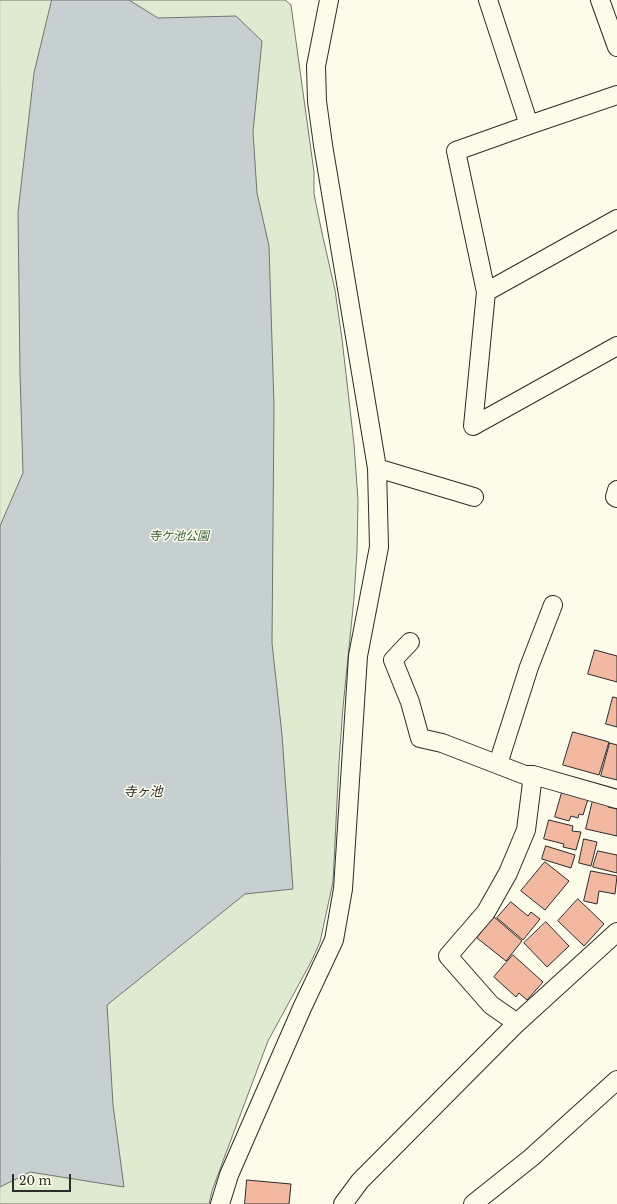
<!DOCTYPE html>
<meta charset="utf-8">
<style>
body{margin:0}
#map{position:relative;width:617px;height:1204px;overflow:hidden;background:#fdfbea;font-family:"Libre Baskerville",serif}
canvas{display:block}
.scale{position:absolute;left:12px;top:1174px;width:59px;height:18px;box-sizing:border-box;border:2px solid #2b2b2b;border-top:0;padding-left:5px;font-size:12px;line-height:14px;white-space:nowrap;color:#2b2b2b;-webkit-text-stroke:3px #fdfbea;paint-order:stroke}
</style>
<div id="map">
<canvas width="617" height="1204"></canvas>
<div class="scale">20 m</div>
</div>
<script>
const g = document.querySelector('canvas').getContext('2d');
g.lineJoin = 'round';
function fill(path, color) {
  g.fillStyle = color;
  g.fill(path, 'evenodd');
}
function stroke(path, color, width, dash) {
  g.strokeStyle = color;
  g.lineWidth = width;
  g.lineCap = dash ? 'butt' : 'round';
  g.setLineDash(dash || []);
  g.stroke(path);
}
function label(font, color, halo, rows, align = 'center') {
  g.font = font + ' "Libre Baskerville","Noto Sans JP",serif';
  g.lineWidth = 3;
  g.setLineDash([]);
  g.textBaseline = 'middle';
  g.strokeStyle = halo;
  g.fillStyle = color;
  for (const [text, x, y, turn = 0] of rows) {
    g.save();
    g.translate(x, y);
    g.rotate((+turn || 0) * Math.PI / 180);
    g.textAlign = isNaN(turn) ? turn : align;
    if (halo) g.strokeText(text, 0, 0);
    g.fillText(text, 0, 0);
    g.restore();
  }
}
const green = new Path2D(`
 M0 0H285L291 5 314 172V194L322 233 335 290 342 339 354 444 358 500 357 551 354 598 343 707 339 762 333 882 320 942 311 962 268 1041 226 1153 212 1191 209 1204H0Z`);
const water = new Path2D(`
 M52 0H129L158 18 236 16 262 41 253 132 257 193 269 246 274 406 272 643 282 735 293 889 245 894 107 1005 113 1105 124 1187 30 1172 0 1187V526L23 473 20 373 18 212 34 73Z`);
const building = new Path2D(`
 M595 650 617 656V682L588 674Z
 M613 697 617 698V727L606 724Z
 M573 732 609 742 599 775 563 765Z
 M610 743 617 745V780L601 776Z
 M563 789 589 796 583 815 579 814 578 818 571 816 569 821 555 817Z
 M593 800 609 803 608 807 617 809V836L586 829Z
 M549 820 573 826 572 831 581 832 576 850 563 847 564 844 544 839Z
 M584 839 597 842 591 866 579 863Z
 M546 846 575 855 571 868 542 859Z
 M598 851 617 855V873L593 867Z
 M545 862 569 881 545 910 521 891Z
 M591 871 617 876 615 894 599 891 597 904 584 901Z
 M578 899 604 924 584 946 558 921Z
 M511 902 528 916 531 912 540 919 523 940 497 918Z
 M494 917 522 941 506 961 477 938Z
 M546 922 569 946 547 967 524 943Z
 M513 955 543 982 527 1000 519 993 516 997 494 977Z
 M247 1180 291 1184 289 1204H245Z`);
const street = new Path2D(`
 M488 0 529 125
 M600 0 617 47
 M617 95 529 125 456 151 486 292 473 426 617 346
 M486 292 617 219
 M377 468 474 497
 M617 490 615 497 617 498
 M410 642 393 660 410 702 420 738 442 743 525 775H533
 M498 764 529 667 553 605
 M517 1023 491 1005 448 956 486 912 508 873 526 830 533 775 617 799
 M220 1204 229 1175 302 1008 334 940 343 889 358 656 379 547 377 468 323 145 317 101 316 66 329 0
 M343 1204 360 1181 517 1023 617 932
 M473 1204 532 1157 617 1080`);
const parkNames = [
 ["寺ケ池公園",179,537]
];
const waterNames = [
 ["寺ヶ池",143,792]
];
fill(green, '#deebd1');
stroke(green, '#74746e', 1);
fill(water, '#c7d0d0');
stroke(water, '#74746e', 1);
fill(building, '#f2b8a0');
stroke(building, '#2b2b2b', 1);
stroke(street, '#2b2b2b', 20);
stroke(street, '#fdfbea', 18);
label('italic 12px', '#34623c', '#fdfbea', parkNames);
label('italic 13px', '#2b2b2b', '#fdfbea', waterNames);
</script>
